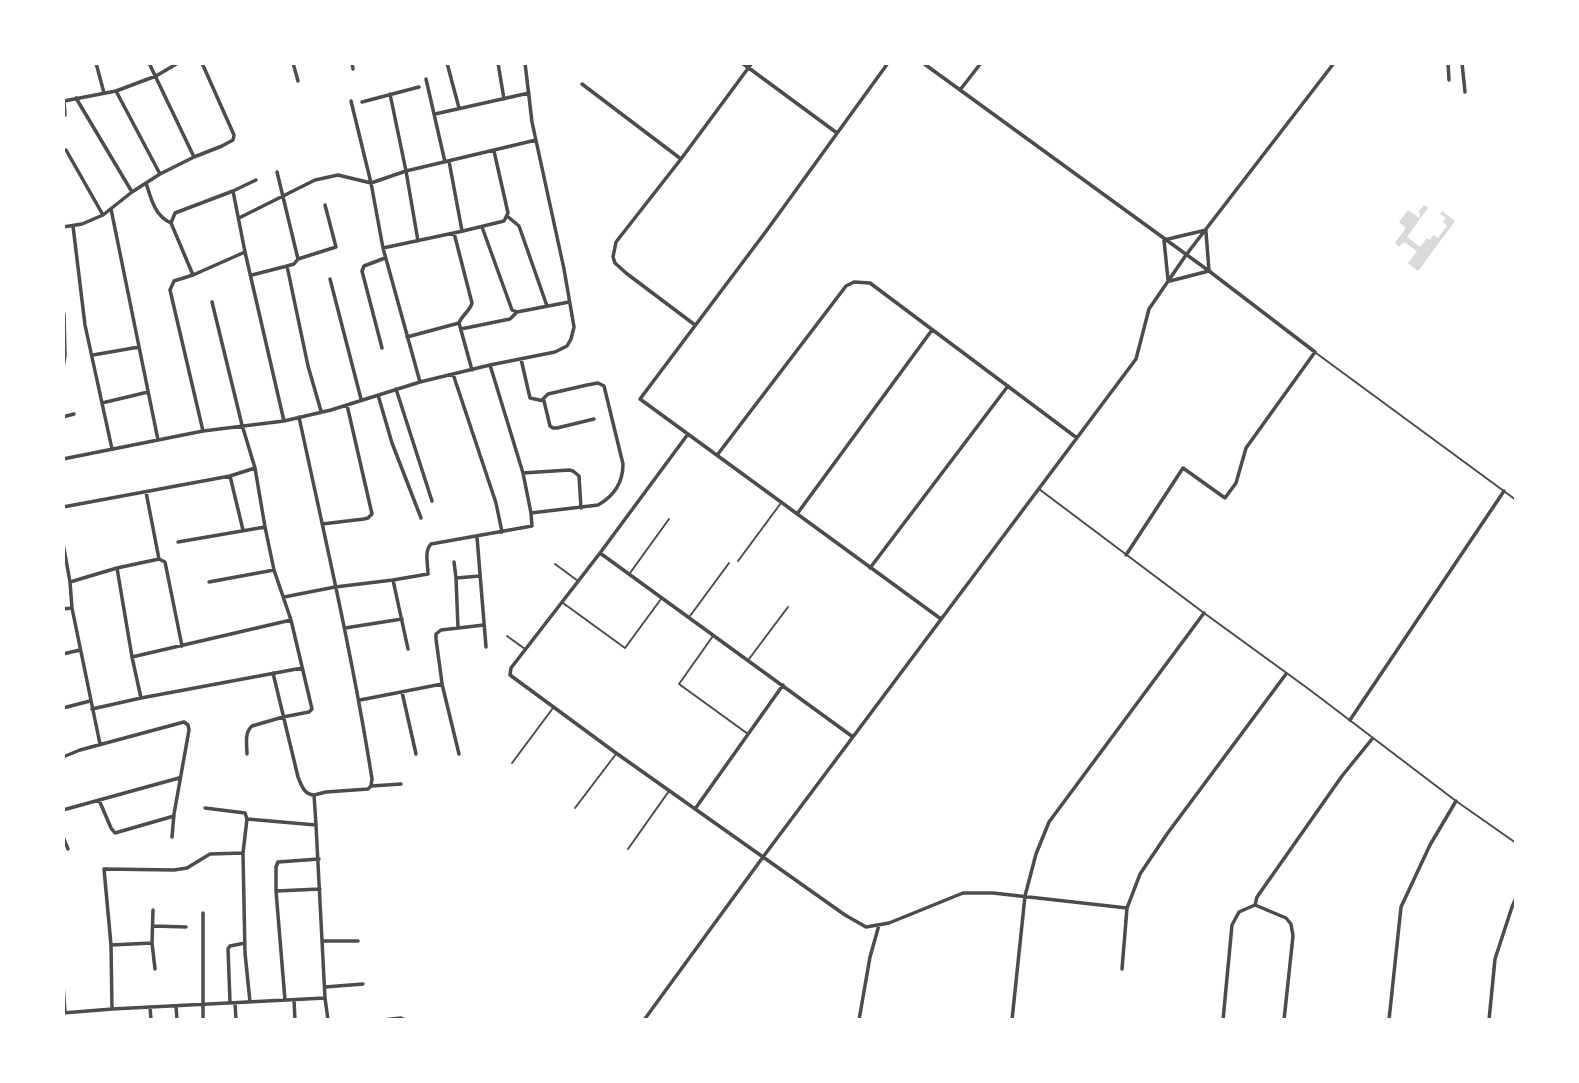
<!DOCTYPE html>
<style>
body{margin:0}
#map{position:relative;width:1579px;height:1083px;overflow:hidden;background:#fff;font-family:Lora,serif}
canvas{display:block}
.frame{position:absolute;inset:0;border:65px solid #fff;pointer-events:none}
</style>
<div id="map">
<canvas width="1579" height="1083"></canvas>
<div class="frame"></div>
</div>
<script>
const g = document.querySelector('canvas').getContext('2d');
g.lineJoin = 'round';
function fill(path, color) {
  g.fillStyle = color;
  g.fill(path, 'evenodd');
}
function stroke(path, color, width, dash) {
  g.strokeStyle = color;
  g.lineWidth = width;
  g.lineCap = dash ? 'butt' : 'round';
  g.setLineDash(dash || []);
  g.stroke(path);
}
const water = new Path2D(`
 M1424 205 1428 208 1407 237 1420 247 1427 238 1430 240 1433 235 1438 238 1447 226 1443 222 1446 218 1440 214 1442 211 1455 221 1418 271 1408 263 1417 251 1404 242 1399 247 1395 243 1406 228 1399 222 1408 210 1419 218 1421 214 1418 212Z`);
const service = new Path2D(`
 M1316 353 1516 500
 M1039 489 1204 613 1310 690 1456 801 1516 843
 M738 561 781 503
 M555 564 578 581
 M630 573 669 519
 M563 603 625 648 661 599
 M690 616 729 563
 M507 636 525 649
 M713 636 679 684 748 734
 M749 659 788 607
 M512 763 553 708
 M575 808 616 754
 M628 849 669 791`);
const minor = new Path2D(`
 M96 63 104 93
 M293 63 298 81
 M352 63 353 69
 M447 63 459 108
 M498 63 504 99
 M742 63 837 133
 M888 63 767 230 640 399 941 619
 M923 63 1209 271 1315 352 1246 448 1236 483 1225 498 1183 468 1126 555
 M1448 63 1449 80
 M1462 63 1465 92
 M426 79 445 162
 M582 84 681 159
 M960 90 981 63
 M390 94 406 171 418 241
 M76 98 132 192
 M64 101 116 91
 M64 101 65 115
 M351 101 371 183 383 248 463 231 504 221 508 213 494 151
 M362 102 419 87
 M435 114 529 93
 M66 150 103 215
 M194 157 222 146 233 140 234 135 202 63
 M449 161 462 231
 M277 172 298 259 294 264 287 266 308 366 321 411
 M160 174 116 91 156 76 178 63
 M146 183C151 199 155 216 171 223
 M233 191 245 252 284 421
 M111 209 158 440
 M507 216 519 226 547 306
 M239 218 315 180 338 175 371 183 406 171 536 140
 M73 226 85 325 112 449
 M63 227 82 224 103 215 132 192 160 174 194 157 149 63
 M482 227 512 310 517 312 569 302
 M1206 232 1209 271
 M454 233 472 303C470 311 462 315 459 323L472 370
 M383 248 420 382
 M245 252 193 275 171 223 175 213 233 191 256 180
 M298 259 336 247 325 205
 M193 275 174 281 170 290 203 431
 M252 275 287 266
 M330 279 361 399
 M1168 280 1164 240 1206 230
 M1170 281 1209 271
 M212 302 242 425 255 468
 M695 325 626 273 615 263 613 257 616 242 681 159 752 63
 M461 329 510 319 517 312
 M407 337 459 323
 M382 348 362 271 364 266 385 258
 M93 355 139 347
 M521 359 530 398 544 401 550 426 553 428H557L594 419
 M63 367 65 356 64 314
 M453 374 496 503 502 532
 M396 389 432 501
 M378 395 392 443 421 518
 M102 403 148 392
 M63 417 74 414
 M688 434 600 553 511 668 510 675 616 753 763 857 845 915 866 927 889 923 963 893H993L1127 908
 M718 454 846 286 854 282 870 283 1077 438
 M63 459 203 431 284 421 331 410 420 382 490 365 555 352 567 346 571 339 574 327 564 269 532 122 525 63
 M523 473 569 470 573 471 579 476 581 508
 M230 476 243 530
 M146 492 159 559
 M63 507 230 476 255 468 265 527 274 570 291 620 312 709 309 712 283 717 252 726C244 733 247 745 247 754
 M531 513 598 505C614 496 623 482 623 464L604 386 598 383 587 385 548 394 542 400
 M797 514 932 330
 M322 524 364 519 368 518 372 514 347 405
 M477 537 486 647
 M178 542 265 527
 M63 543 70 582 72 608 100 744
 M600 553 853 737
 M454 562 456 578 458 628
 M870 568 1008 386
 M456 578 480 576
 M393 580 408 649
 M70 582 117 568
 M209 582 274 570
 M284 597 335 587 393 580 428 574C428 564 424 551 431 544L532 526 531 513 523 473 490 365
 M63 609 72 608
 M345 628 402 619
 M63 654 80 650
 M132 657 117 568 159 559 165 562 182 646
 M273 673 298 777C301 784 304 795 314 795
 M442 683 436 639V634L441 630 484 625
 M402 692 416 754
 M141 698 132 657 291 620
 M360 700 442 684 459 754
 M63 708 90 701
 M92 709 141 698 302 668
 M1350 720 1504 491
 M63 757 80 750 184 722 188 725 189 730 174 814 172 837
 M372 786 401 784
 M99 800 111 828 115 833 174 816
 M695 809 783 685
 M63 810 179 778
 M247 819 316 825 314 795 326 792 368 789 371 786 372 779C353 658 325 538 299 417
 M316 825 325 998 328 1020
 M63 837 68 849
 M243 854 245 953 250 1002
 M276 891V867L278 862 319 859
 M1255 905 1286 918 1291 924 1293 936 1284 1020
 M153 910 152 943 155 969
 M153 926 186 927
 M323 941H358
 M111 945 152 943
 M1122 969 1127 908 1140 874 1167 834 1286 674
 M63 984 65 1013
 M325 987 363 984
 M285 1000 276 891 320 889
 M294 1000 295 1020
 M230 1002 228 949 230 946 245 943
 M235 1003 236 1020
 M176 1006 177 1020
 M150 1007 151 1020
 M112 1009 325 998
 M63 1013 112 1009 111 945 104 869 174 870 187 868 210 854 243 853 247 819 245 813 205 808
 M203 1020V913
 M383 1020 401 1018 406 1020
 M644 1020 763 857 1136 359 1149 309 1186 255 1334 63
 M859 1020 870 957 879 925
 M1012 1020 1025 896 1036 854 1049 822 1204 613
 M1223 1020 1232 925 1239 912 1255 905 1257 897 1342 776 1372 739
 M1389 1020 1401 907 1430 845 1456 801
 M1489 1020 1495 959 1512 907 1516 898`);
fill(water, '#d9d9d9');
stroke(service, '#4c4c4c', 2);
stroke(minor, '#4c4c4c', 3.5);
</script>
